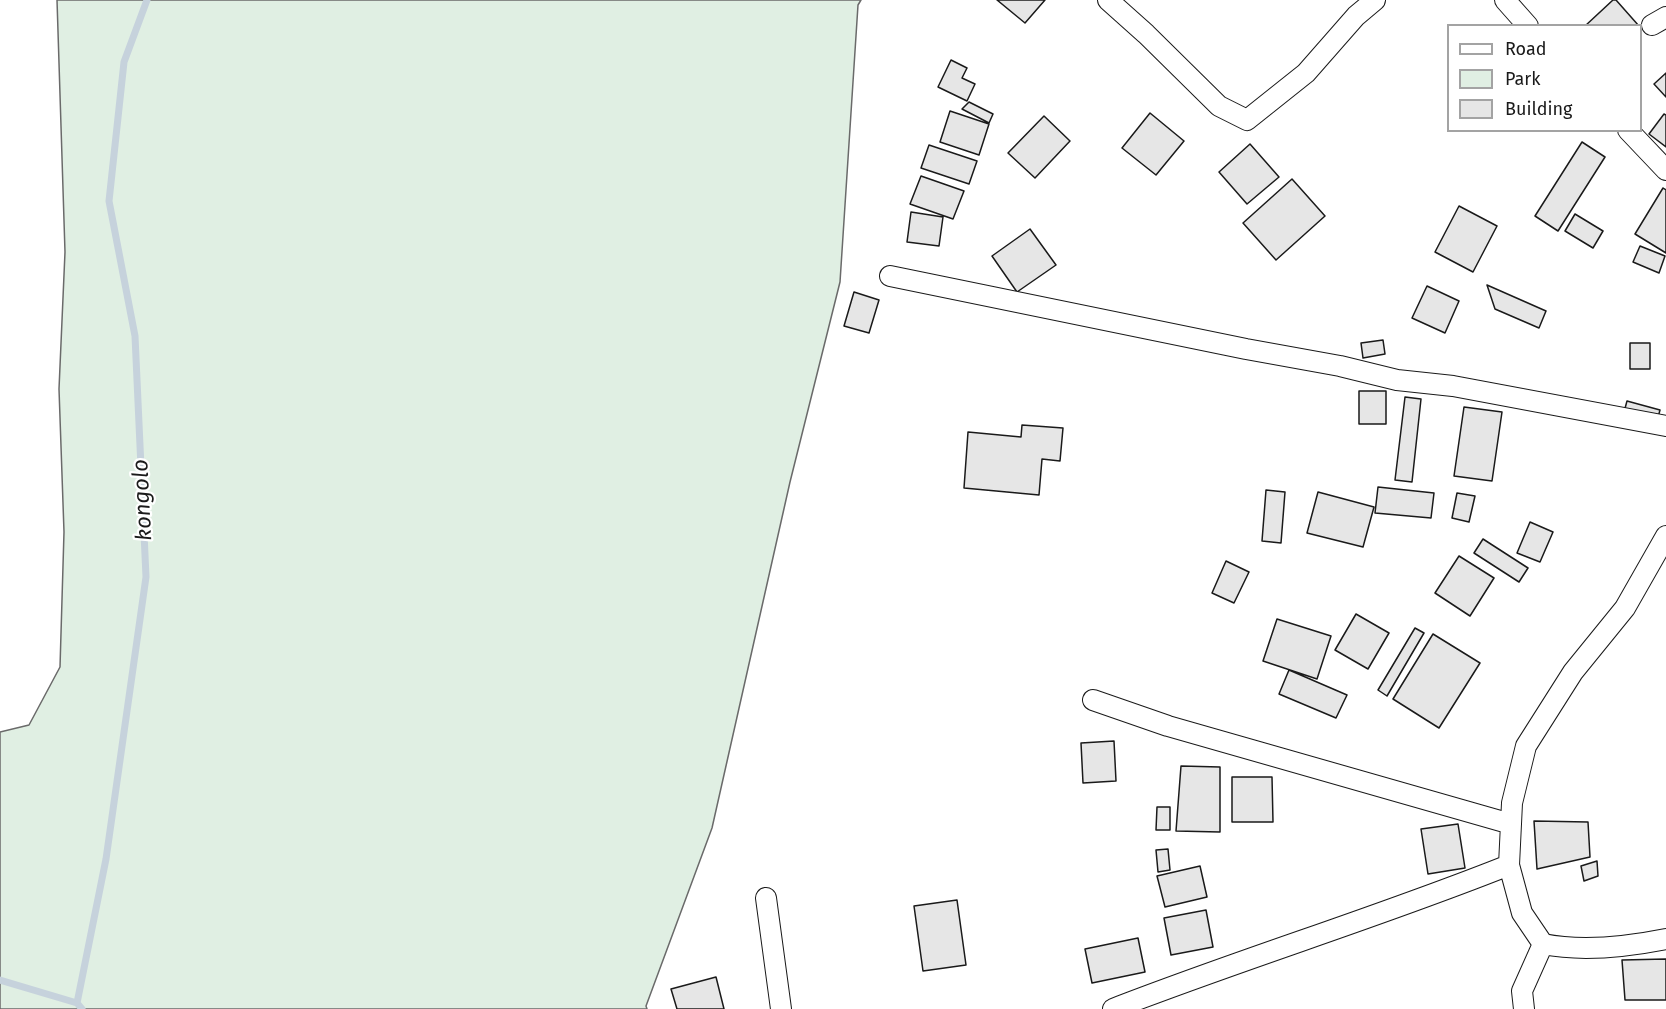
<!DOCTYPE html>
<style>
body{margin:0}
#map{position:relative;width:1666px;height:1009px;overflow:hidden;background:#fff;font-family:"Fira Sans",sans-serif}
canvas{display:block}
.legend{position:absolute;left:1447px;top:24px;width:195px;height:108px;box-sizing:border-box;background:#fff;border:2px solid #a3a3a3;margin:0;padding:8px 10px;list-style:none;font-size:18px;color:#1a1a1a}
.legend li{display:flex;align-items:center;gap:12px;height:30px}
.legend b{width:30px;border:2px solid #a3a3a3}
</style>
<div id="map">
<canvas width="1666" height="1009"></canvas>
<ul class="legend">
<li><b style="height:8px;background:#fff"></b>Road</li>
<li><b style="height:16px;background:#e0efe3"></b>Park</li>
<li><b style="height:16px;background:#e6e6e6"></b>Building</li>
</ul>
</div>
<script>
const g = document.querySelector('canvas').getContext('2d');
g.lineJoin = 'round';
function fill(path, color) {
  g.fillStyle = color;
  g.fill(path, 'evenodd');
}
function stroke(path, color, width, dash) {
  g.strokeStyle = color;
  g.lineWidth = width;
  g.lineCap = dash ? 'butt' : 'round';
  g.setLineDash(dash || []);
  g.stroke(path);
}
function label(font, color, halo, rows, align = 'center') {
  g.font = font + ' "Fira Sans",sans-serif';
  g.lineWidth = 4.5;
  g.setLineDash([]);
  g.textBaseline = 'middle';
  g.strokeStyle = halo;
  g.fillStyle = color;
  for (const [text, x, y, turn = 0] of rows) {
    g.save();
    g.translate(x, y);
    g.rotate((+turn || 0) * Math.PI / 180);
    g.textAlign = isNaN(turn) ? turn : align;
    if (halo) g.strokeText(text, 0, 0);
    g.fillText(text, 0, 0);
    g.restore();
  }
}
const green = new Path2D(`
 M57 0H861L858 5 840 282 790 482 712 828 646 1006 647 1009H0V732L29 725 60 667 64 532 59 389 65 252Z`);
const stream = new Path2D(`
 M0 980 77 1003 82 1009
 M77 1003 106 859 146 577 135 336 109 201 124 62 147 0`);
const building = new Path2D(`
 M997 0H1045L1025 23Z
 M1613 0H1616L1639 26H1585Z
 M951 60 967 68 962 78 975 84 967 101 938 87Z
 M1666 73V97L1654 84Z
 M969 102 993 114 989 123 962 109Z
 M950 111 989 124 979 155 940 142Z
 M1150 113 1184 141 1156 175 1122 148Z
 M1664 114 1666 115V147L1649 134Z
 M1044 116 1070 141 1035 178 1008 153Z
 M1582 142 1605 157 1558 231 1535 216Z
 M1250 144 1279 177 1247 204 1219 172Z
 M929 145 977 161 969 184 921 168Z
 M921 176 964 191 953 219 910 204Z
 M1292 179 1325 216 1276 260 1243 223Z
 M1663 188 1666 190V253L1635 234Z
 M1459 206 1497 226 1473 272 1435 252Z
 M911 212 943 217 939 246 907 242Z
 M1575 214 1603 231 1593 248 1565 231Z
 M1030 229 1056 265 1017 292 992 256Z
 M1640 246 1665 256 1659 273 1633 262Z
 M1487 285 1546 311 1539 328 1495 309Z
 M1427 286 1459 301 1445 333 1412 318Z
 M854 292 879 300 869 333 844 326Z
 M1383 340 1385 354 1363 358 1361 343Z
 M1630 343H1650V369H1630Z
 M1359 391H1386V424H1359Z
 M1405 397 1421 399 1412 482 1395 480Z
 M1627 401 1660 410 1657 421 1624 412Z
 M1464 407 1502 412 1492 481 1454 476Z
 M1022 425 1063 428 1060 461 1042 459 1039 495 964 488 968 432 1021 437Z
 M1378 487 1434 493 1431 518 1375 513Z
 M1266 490 1285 492 1281 543 1262 541Z
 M1318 492 1374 507 1363 547 1307 533Z
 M1457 493 1475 496 1469 522 1452 518Z
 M1530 522 1553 532 1540 562 1517 553Z
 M1483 539 1528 568 1519 582 1474 553Z
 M1459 556 1494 578 1470 616 1435 593Z
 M1226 561 1249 572 1234 603 1212 593Z
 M1356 614 1389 633 1368 669 1335 650Z
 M1277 619 1331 636 1317 679 1263 661Z
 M1415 628 1424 633 1387 696 1378 690Z
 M1433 634 1480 663 1439 728 1393 699Z
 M1289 670 1347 695 1336 718 1279 694Z
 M1114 741 1116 781 1083 783 1081 743Z
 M1181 766 1220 767V832L1176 831Z
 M1232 777H1272L1273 822H1232Z
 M1157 807H1170V830H1156Z
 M1534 821 1588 822 1590 857 1537 869Z
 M1458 824 1465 868 1428 874 1421 829Z
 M1168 849 1170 870 1158 872 1156 850Z
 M1597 861 1598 876 1584 881 1581 866Z
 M1200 866 1207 897 1165 907 1157 876Z
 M957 900 966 965 923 971 914 906Z
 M1206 910 1213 947 1171 955 1164 918Z
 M1138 938 1145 972 1092 983 1085 949Z
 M1666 959V1000H1625L1622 960Z
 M716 977 724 1009H677L671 989Z`);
const minor = new Path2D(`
 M1108 0 1146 34 1219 106 1247 120 1306 73 1356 16 1375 0
 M1505 0 1528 26
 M1652 25 1666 17
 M1628 130 1666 170
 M890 276 1246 349 1340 366 1397 380 1453 386 1666 426
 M1666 536 1625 608 1573 672 1526 746 1512 803 1509 865 1522 913 1543 944C1583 952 1626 947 1666 939
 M1093 700 1168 726 1511 824
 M766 898 781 1009
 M1113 1009C1244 958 1379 917 1509 865
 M1524 1009 1522 991 1543 944`);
const waterNames = [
 ["kongolo",143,500,-93]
];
fill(green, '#e0efe3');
stroke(green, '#6a6a6a', 1.5);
stroke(stream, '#c6d2dc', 7);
fill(building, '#e6e6e6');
stroke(building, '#1a1a1a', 1.5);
stroke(minor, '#1a1a1a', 22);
stroke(minor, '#fff', 20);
label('italic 22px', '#1a1a1a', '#fff', waterNames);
</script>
